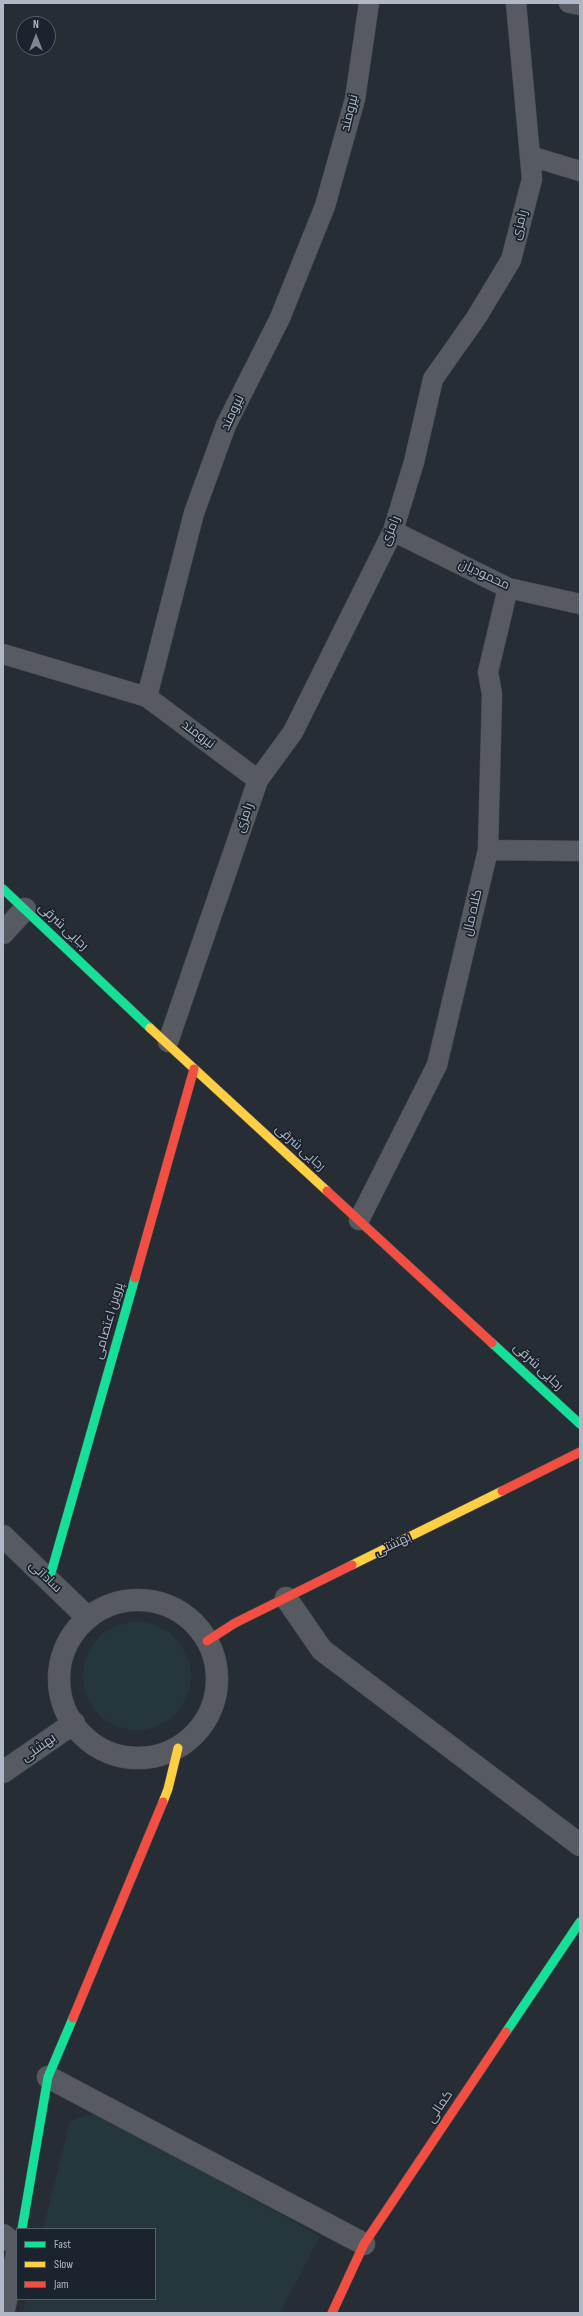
<!DOCTYPE html>
<meta charset="utf-8">
<style>
body{margin:0}
#map{position:relative;width:583px;height:2316px;overflow:hidden;background:#272d34;font-family:"Sofia Sans Condensed",sans-serif}
canvas{display:block}
.frame{position:absolute;inset:0;border:4px solid #b0b8c5;pointer-events:none}
.legend{position:absolute;left:16px;top:2228px;width:140px;height:72px;box-sizing:border-box;background:#1b232e;border:1px solid #575f6a;margin:0;padding:5px 7px;list-style:none;font-size:12px;color:#b0b8c5}
.legend li{display:flex;align-items:center;gap:8px;height:20px}
.legend b{width:20px;border:1px solid #575f6a}
.north{position:absolute;left:16px;top:16px;width:40px;height:40px;box-sizing:border-box;background:#1b232e;border:1px solid #575f6a;border-radius:50%;rotate:0deg;font-size:11px;font-weight:700;line-height:16px;text-align:center;color:#b0b8c5}
.north::after{content:'';display:block;margin:auto;width:14px;height:18px;background:#808792;clip-path:polygon(50% 0,100% 100%,50% 72%,0 100%)}
</style>
<div id="map">
<canvas width="583" height="2316"></canvas>
<div class="frame"></div>
<ul class="legend">
<li><b style="height:5px;background:#16e098"></b>Fast</li>
<li><b style="height:5px;background:#ffcf43"></b>Slow</li>
<li><b style="height:5px;background:#f24e42"></b>Jam</li>
</ul>
<div class="north">N</div>
</div>
<script>
const g = document.querySelector('canvas').getContext('2d');
g.lineJoin = 'round';
function fill(path, color) {
  g.fillStyle = color;
  g.fill(path, 'evenodd');
}
function stroke(path, color, width, dash) {
  g.strokeStyle = color;
  g.lineWidth = width;
  g.lineCap = dash ? 'butt' : 'round';
  g.setLineDash(dash || []);
  g.stroke(path);
}
function label(font, color, halo, rows, align = 'center') {
  g.font = font + ' "Sofia Sans Condensed",Cairo,sans-serif';
  g.lineWidth = 3.5;
  g.setLineDash([]);
  g.textBaseline = 'middle';
  g.strokeStyle = halo;
  g.fillStyle = color;
  for (const [text, x, y, turn = 0] of rows) {
    g.save();
    g.translate(x, y);
    g.rotate((+turn || 0) * Math.PI / 180);
    g.textAlign = isNaN(turn) ? turn : align;
    if (halo) g.strokeText(text, 0, 0);
    g.fillText(text, 0, 0);
    g.restore();
  }
}
const green = new Path2D(`
 M83 1676a54 54 0 1 1 108 0a54 54 0 1 1-108 0Z
 M96 2113 320 2236 280 2313H22L26 2299H155V2229H43L70 2121Z`);
const lane = new Path2D(`
 M569 3 580 5
 M530 156 580 171
 M393 531 508 588 580 604
 M3 654 147 697 258 780
 M147 697 194 513 226 425 280 318 325 206 355 99 369 3
 M488 850 580 851
 M168 1042 258 780 293 732 393 531 414 462 433 379 476 318 511 260 532 179 516 3
 M359 1220 437 1065 488 850 492 694 488 672 508 588`);
const street = new Path2D(`
 M3 933 25 909
 M3 1536 88 1618
 M286 1598 322 1650 580 1845
 M59 1679a79 79 0 1 1 158 0a79 79 0 1 1-158 0Z
 M3 1772 74 1723
 M48 2077 364 2244
 M3 2235 17 2246
 M3 2313 17 2254`);
const fast = new Path2D(`
 M3 889 150 1028
 M492 1343 580 1424
 M49 1580 135 1278
 M506 2032 580 1922
 M22 2229 48 2077 73 2018`);
const slow = new Path2D(`
 M150 1028 327 1191
 M352 1565 502 1491
 M163 1802 168 1789 178 1748`);
const jam = new Path2D(`
 M327 1191 492 1343
 M135 1278 194 1069
 M502 1491 580 1452
 M207 1641 235 1623 352 1565
 M73 2018 163 1802
 M332 2313 364 2244 506 2032`);
const streetNames = [
 ["نیرومند",350,113,-76],
 ["رامزی",520,225,-75],
 ["نیرومند",233,413,-65],
 ["رامزی",391,531,-68],
 ["محمودیان",484,575,25],
 ["نیرومند",198,735,37],
 ["رامزی",245,818,-71],
 ["کلاه مال",473,913,-77],
 ["رجایی شرقی",63,927,43],
 ["رجایی شرقی",300,1148,42],
 ["پروین اعتصامی",109,1321,-74],
 ["رجایی شرقی",538,1367,43],
 ["بهشتی",393,1545,-26],
 ["ساداتی",45,1577,44],
 ["بهشتی",39,1748,-35],
 ["کمالی",440,2107,-56]
];
fill(green, '#25373a');
stroke(lane, '#45494f', 21);
stroke(street, '#45494f', 23);
stroke(fast, '#45494f', 10);
stroke(slow, '#45494f', 10);
stroke(jam, '#45494f', 10);
stroke(lane, '#575b61', 20);
stroke(street, '#575b61', 22);
stroke(fast, '#16e098', 9);
stroke(slow, '#ffcf43', 9);
stroke(jam, '#f24e42', 9);
label('13px', '#b0b8c5', '#1b232e', streetNames);
</script>
